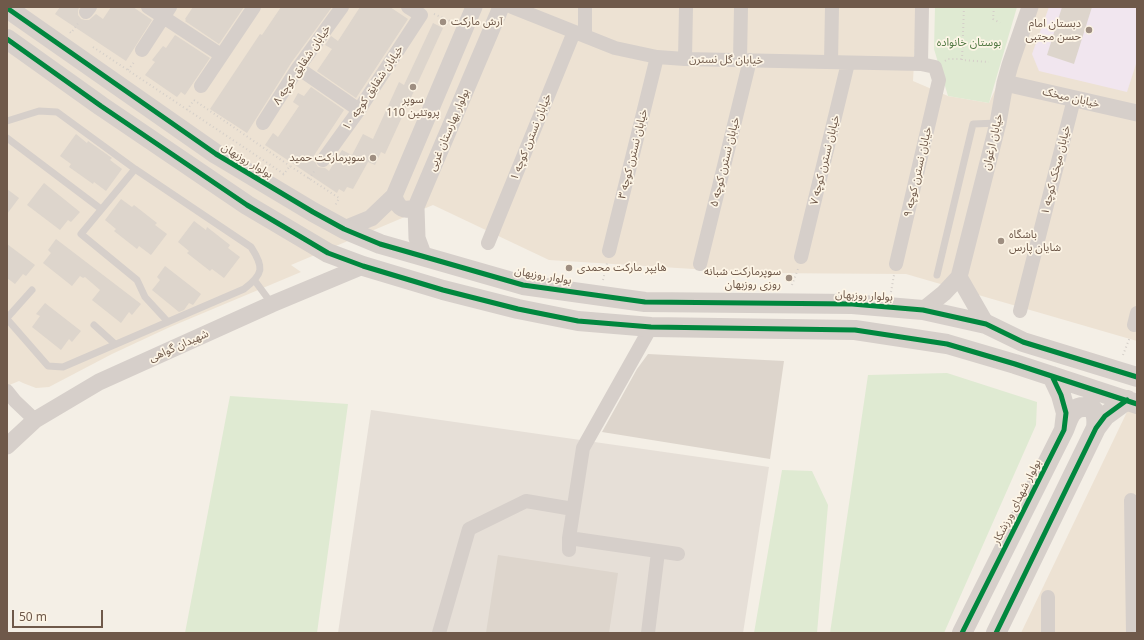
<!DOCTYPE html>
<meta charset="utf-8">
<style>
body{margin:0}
#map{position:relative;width:1144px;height:640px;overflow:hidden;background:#f4efe6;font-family:"Noto Sans",sans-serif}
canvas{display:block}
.frame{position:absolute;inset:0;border:8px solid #6f594a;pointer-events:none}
.scale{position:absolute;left:12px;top:610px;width:91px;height:18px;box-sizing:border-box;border:2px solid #6f594a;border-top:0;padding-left:5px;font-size:12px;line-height:14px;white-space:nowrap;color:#6f594a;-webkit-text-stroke:3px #fdf5e6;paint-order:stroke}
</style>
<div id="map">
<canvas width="1144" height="640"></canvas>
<div class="frame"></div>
<div class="scale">50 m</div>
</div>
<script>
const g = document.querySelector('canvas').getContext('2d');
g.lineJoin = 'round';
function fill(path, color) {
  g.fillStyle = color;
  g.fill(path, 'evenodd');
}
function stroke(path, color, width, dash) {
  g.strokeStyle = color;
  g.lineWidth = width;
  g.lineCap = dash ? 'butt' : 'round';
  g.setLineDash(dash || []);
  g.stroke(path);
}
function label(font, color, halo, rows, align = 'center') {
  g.font = font + ' "Noto Sans","Noto Sans Arabic",sans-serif';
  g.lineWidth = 3.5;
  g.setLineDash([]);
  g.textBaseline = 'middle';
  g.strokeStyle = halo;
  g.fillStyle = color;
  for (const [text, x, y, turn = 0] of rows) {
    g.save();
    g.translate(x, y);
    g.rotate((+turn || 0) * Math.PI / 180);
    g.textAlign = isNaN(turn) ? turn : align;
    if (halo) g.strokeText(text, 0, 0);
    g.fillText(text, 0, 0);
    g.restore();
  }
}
const residential = new Path2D(`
 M7 7H917L913 81 948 96 989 103 1033 7H1137V341L906 274 758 273 549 260 433 205 291 265 301 272 170 327 112 354 49 387 36 388 23 383 19 381 7 386Z
 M1137 391V633H1021Z`);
const industrial = new Path2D(`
 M371 410 769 467 743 633H338Z`);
const education = new Path2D(`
 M1049 7H1137V61L1127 92 1039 71 1032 54Z`);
const green = new Path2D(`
 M935 7H1017L989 103 948 96 934 49Z
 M947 373 1037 402 1036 425 944 633H830L868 375Z
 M230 396 348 404 317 633H185Z
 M782 470 812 471 828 505 817 633H754Z`);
const building = new Path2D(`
 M60 7H79L78 11V15L81 19 85 20H89L96 14 103 19 111 7H133L152 20 126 61 55 14Z
 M193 7H244L219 44 185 21 186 20 185 19Z
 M281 7H332L291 63 247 133 210 109 260 34 262 35Z
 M360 7H390L408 19 356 98 317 71 332 49 325 45 331 36 338 41Z
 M1062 7H1092L1074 64 1047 55Z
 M433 23 443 28 385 154 381 152 375 165 368 162 353 189 347 187 344 192 339 189 337 193 265 145 273 133 278 137 299 106 293 102 298 93 304 96 311 87 344 110 311 160 315 162 318 167 325 168 329 171 342 150 352 155 363 134 373 139 399 82 404 85Z
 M175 35 210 58 185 95 181 92 177 97 145 75 155 62 152 60 163 46 166 48Z
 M76 134 87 143 88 141 112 158 110 160 122 169 106 191 94 182 93 184 69 167 71 164 60 156Z
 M44 183 80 212 71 222 68 220 60 230 27 205Z
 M7 189 19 198 7 214Z
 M121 199 132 207 134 205 157 223 155 225 167 234 151 255 139 246 137 249 114 231 116 229 105 220Z
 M194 221 206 230 207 227 230 245 228 248 240 257 224 278 212 269 210 271 187 253 189 251 178 242Z
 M56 239 141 304 132 315 129 312 121 323 92 300 100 290 85 277 83 278 80 276 72 286 43 263 51 253 48 250Z
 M7 244 35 265 26 276 23 274 15 284 7 278Z
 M165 266 201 294 193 305 189 303 184 310 179 312 152 290 160 280 157 277Z
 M45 303 81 331 72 342 69 339 61 350 32 327 40 316 36 314Z
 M648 354 784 361 770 459 602 432 637 369Z
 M498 555 618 573 609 633H486Z`);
const path = new Path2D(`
 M964 7 962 60 989 62
 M994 7 993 19 1000 23
 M434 14 450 21
 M70 32 71 33 79 22
 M93 47 284 174
 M945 61 948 59H962
 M128 70 135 61
 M194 100 290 166
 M187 110 194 100
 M283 175 290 166 339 198 335 206
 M309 179 315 170
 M603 280 607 263
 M792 285 798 269
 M891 292 894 275
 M1123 355 1130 337`);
const service = new Path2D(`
 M7 121 39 111 57 112 135 169 251 247C264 267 264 274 244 289L63 367 48 366 7 319
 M7 138 101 209
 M135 169 81 234 137 280 145 297 168 322
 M937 275 973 124 998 123
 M255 281 272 304
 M7 318 32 290
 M94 325 115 344`);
const minor = new Path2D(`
 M148 7 221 55
 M512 7 615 48 657 57 685 59 921 64 935 67 939 80 896 264
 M86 12 90 7
 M585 36V7
 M142 50 170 7
 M685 59 686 7
 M740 60 741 7
 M831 62 832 7
 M921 64 922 7
 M298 68 359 110
 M201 86 254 7
 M263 123 298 68 342 7
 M323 160 359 110 421 15 408 7
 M488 243 574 32
 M609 251 657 57
 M801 257 848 63
 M700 264 750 60
 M1020 311 1074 99
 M1134 325 1137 313
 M7 391 15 401 35 420
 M1131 500 1133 633
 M569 538 678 554
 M569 550V538L583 448 651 327
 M1048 597V633
 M439 633 469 529 526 501 573 509
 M648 633 658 552`);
const tertiary = new Path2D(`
 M1005 83 1137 113
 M394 196C398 209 404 212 416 207
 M344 229 371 218 394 196 474 7
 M424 257 417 238 416 207 501 7
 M959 277 986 324
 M923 310 944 293 959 277 998 123 1005 83 1010 65 1030 7
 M7 446 35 420 99 382 272 304 363 266`);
const secondary = new Path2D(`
 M7 8 216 154 313 212 344 229 380 244 523 285 645 302 852 304 923 310 986 324 1023 342 1137 377
 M7 39 101 106 247 205 328 253 363 266 443 290 518 309 578 321 651 327 855 330 947 344 1015 364 1137 404
 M1064 430C1067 423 1069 414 1075 410 1077 408 1081 407 1084 407 1097 406 1097 419 1096 428
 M962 633 1064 430 1066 413 1061 395 1052 376
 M996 633 1096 428 1105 416 1127 400`);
const cycleway = new Path2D(`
 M7 8 216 154 313 212 344 229 380 244 523 285 645 302 852 304 923 310 986 324 1023 342 1137 377
 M7 39 101 106 247 205 328 253 363 266 443 290 518 309 578 321 651 327 855 330 947 344 1015 364 1137 404
 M962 633 1064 430 1066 413 1061 395 1052 376
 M996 633 1096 428 1105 416 1127 400`);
const markers = [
 [443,22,4,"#9e8e81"],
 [1089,30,4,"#9e8e81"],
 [413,87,4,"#9e8e81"],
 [373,158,4,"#9e8e81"],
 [1001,241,4,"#9e8e81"],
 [569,268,4,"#9e8e81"],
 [789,278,4,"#9e8e81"]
];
const poiNames = [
 ["آرش مارکت",451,22],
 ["دبستان امام",1081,24,"right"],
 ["حسن مجتبی",1081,37,"right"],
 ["سوپر",413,100,"center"],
 ["پروتئین 110",413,113,"center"],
 ["سوپرمارکت حمید",365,158,"right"],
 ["باشگاه",1009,235],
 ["شایان پارس",1009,248],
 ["هایپر مارکت محمدی",577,268],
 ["سوپرمارکت شبانه",781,272,"right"],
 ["روزی روزبهان",781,285,"right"]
];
const parkNames = [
 ["بوستان خانواده",969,43]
];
const streetNames = [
 ["خیابان گل نسترن",726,60,1],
 ["خیابان شقایق کوچه ۸",302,65,-56],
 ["خیابان شقایق کوچه ۱۰",373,88,-56],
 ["خیابان میخک",1071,98,13],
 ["بولوار بهارستان غربی",449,130,-67],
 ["خیابان نسترن کوچه ۱",531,137,-68],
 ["خیابان ارغوان",993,142,-77],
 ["خیابان نسترن کوچه ۳",633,154,-76],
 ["خیابان نسترن کوچه ۷",825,160,-76],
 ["بولوار روزبهان",247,161,31],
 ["خیابان نسترن کوچه ۵",725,162,-76],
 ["خیابان میخک کوچه ۱",1056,170,-76],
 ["خیابان نسترن کوچه ۹",918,172,-77],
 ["بولوار روزبهان",543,276,10],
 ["بولوار روزبهان",864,296,3],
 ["شهیدان گواهی",179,346,-24],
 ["بولوار شهدای ورزشکار",1017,502,-63]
];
fill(residential, '#ede2d3');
fill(industrial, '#e6dfd7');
fill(education, '#f1e6ef');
fill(green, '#dfead2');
fill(building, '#ddd5cc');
stroke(path, '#d5cfc9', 2, [1, 3]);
stroke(service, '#d6cfca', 7);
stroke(minor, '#d6cfca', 14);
stroke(tertiary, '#d6cfca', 17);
stroke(secondary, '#d6cfca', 20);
stroke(cycleway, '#00873e', 5);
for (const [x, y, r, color] of markers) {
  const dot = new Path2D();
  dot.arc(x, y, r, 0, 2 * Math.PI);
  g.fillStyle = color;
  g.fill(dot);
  stroke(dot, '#fdf5e6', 1.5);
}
label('11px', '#6f594a', '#fdf5e6', poiNames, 'left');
label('11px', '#537a45', '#fdf5e6', parkNames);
label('11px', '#6f594a', '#fdf5e6', streetNames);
</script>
